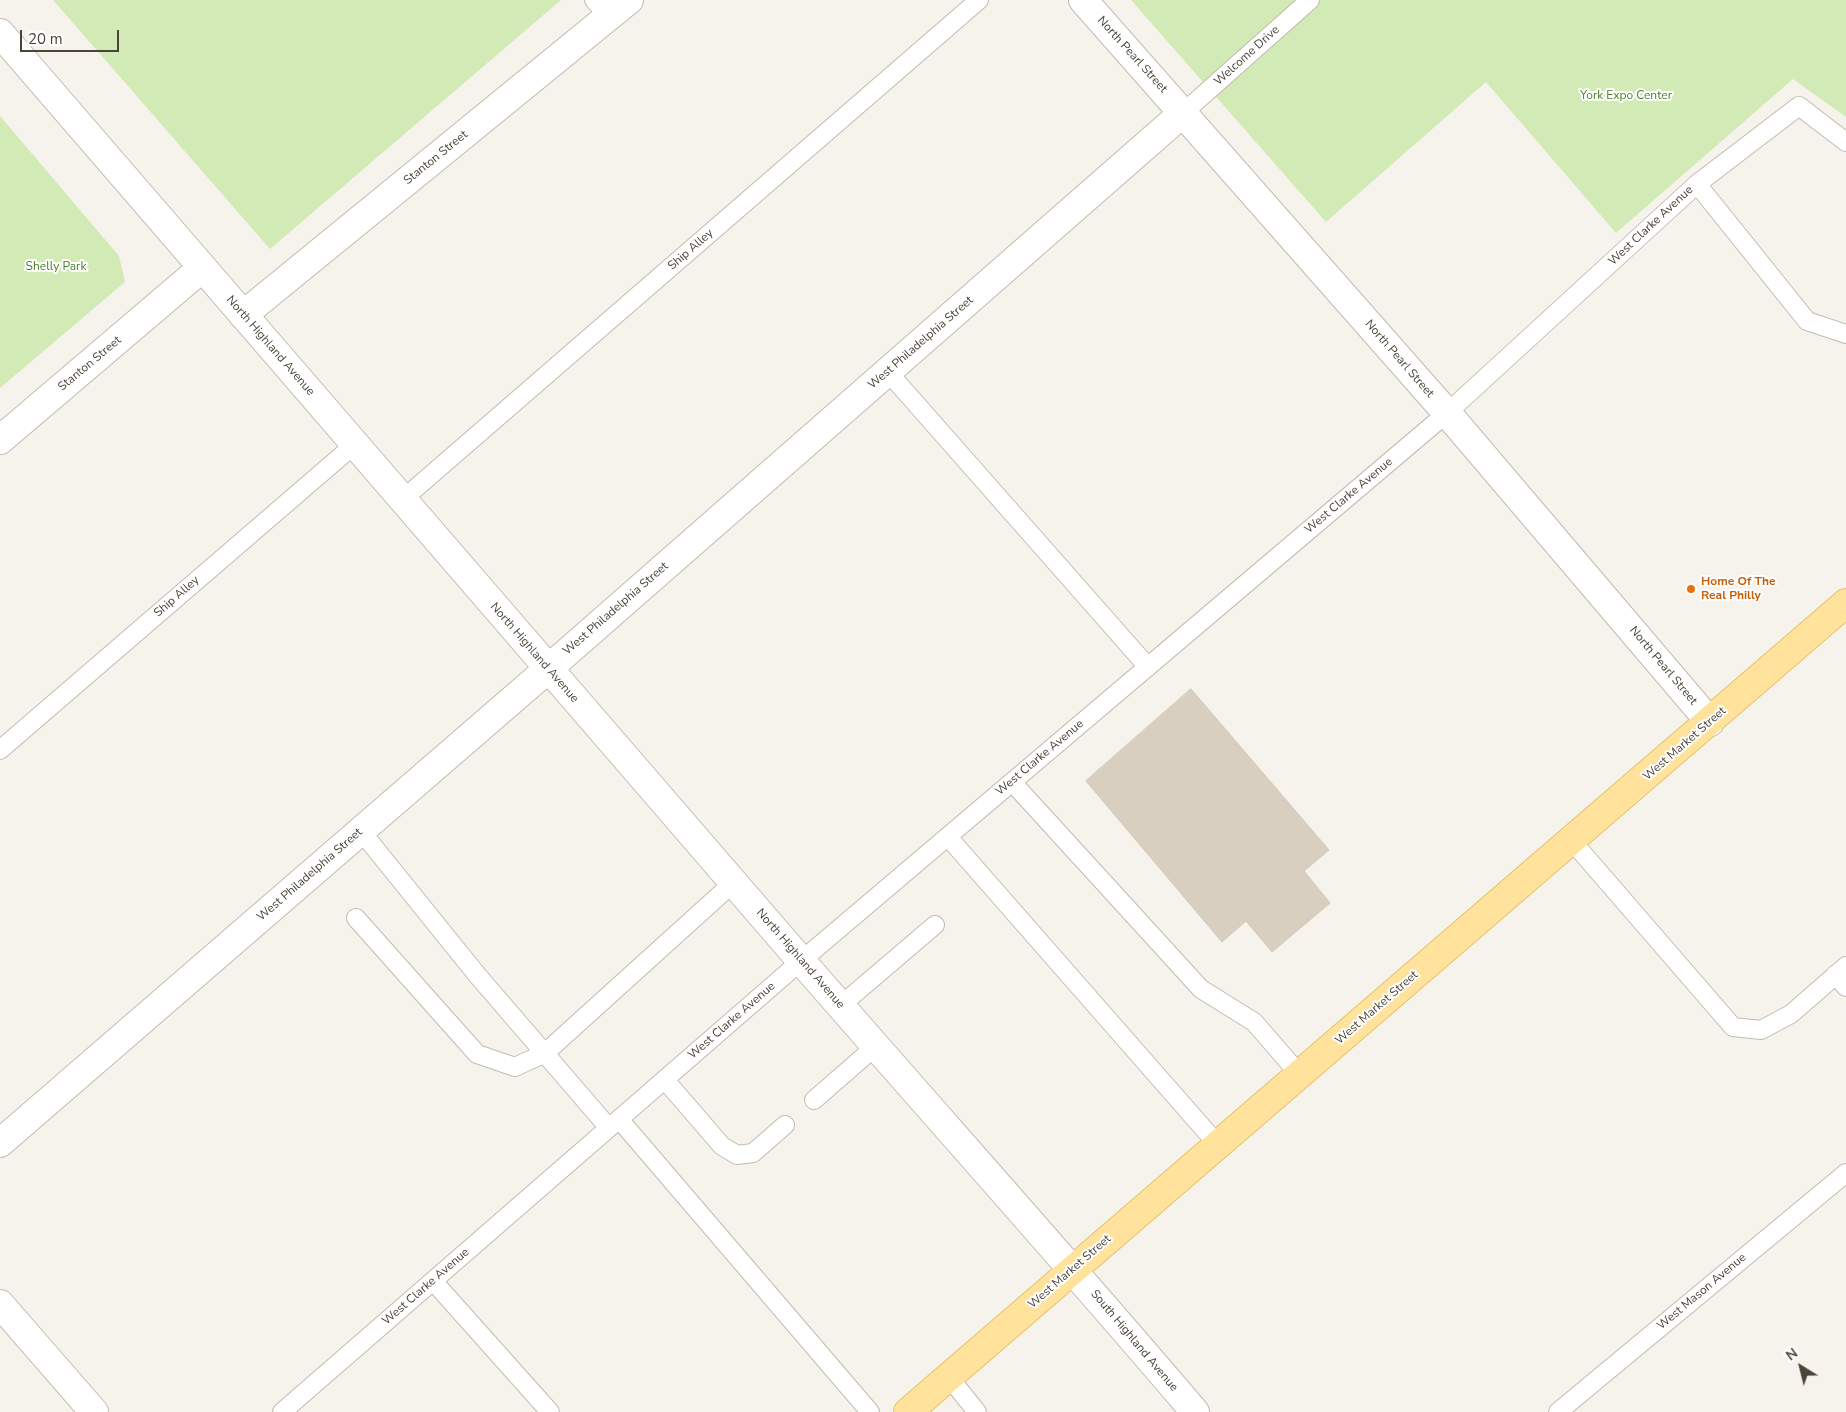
<!DOCTYPE html>
<style>
body{margin:0}
#map{position:relative;width:1846px;height:1412px;overflow:hidden;background:#f6f3ec;font-family:"Nunito Sans",sans-serif}
canvas{display:block}
.north{position:absolute;left:1776px;top:1342px;width:50px;height:50px;-webkit-text-stroke:4px #fff;paint-order:stroke;rotate:324deg;font-size:14px;font-weight:700;line-height:20px;text-align:center;color:#4b4439}
.north::after{content:'';display:block;margin:auto;width:18px;height:22px;background:#4b4439;clip-path:polygon(50% 0,100% 100%,50% 72%,0 100%)}
.scale{position:absolute;left:20px;top:30px;width:99px;height:22px;box-sizing:border-box;border:2px solid #4b4439;border-top:0;padding-left:6px;font-size:15px;line-height:18px;white-space:nowrap;color:#4b4439;-webkit-text-stroke:4px #fff;paint-order:stroke}
</style>
<div id="map">
<canvas width="1846" height="1412"></canvas>
<div class="north">N</div>
<div class="scale">20 m</div>
</div>
<script>
const g = document.querySelector('canvas').getContext('2d');
g.lineJoin = 'round';
function fill(path, color) {
  g.fillStyle = color;
  g.fill(path, 'evenodd');
}
function stroke(path, color, width, dash) {
  g.strokeStyle = color;
  g.lineWidth = width;
  g.lineCap = dash ? 'butt' : 'round';
  g.setLineDash(dash || []);
  g.stroke(path);
}
function label(font, color, halo, rows, align = 'center') {
  g.font = font + ' "Nunito Sans",sans-serif';
  g.lineWidth = 4;
  g.setLineDash([]);
  g.textBaseline = 'middle';
  g.strokeStyle = halo;
  g.fillStyle = color;
  for (const [text, x, y, turn = 0] of rows) {
    g.save();
    g.translate(x, y);
    g.rotate((+turn || 0) * Math.PI / 180);
    g.textAlign = isNaN(turn) ? turn : align;
    if (halo) g.strokeText(text, 0, 0);
    g.fillText(text, 0, 0);
    g.restore();
  }
}
const green = new Path2D(`
 M53 0H561L270 249Z
 M1131 0H1846V117L1793 79 1616 233 1486 82 1326 222Z
 M0 116 119 256 125 282 0 388Z`);
const building = new Path2D(`
 M1191 689 1329 850 1304 871 1330 903 1272 952 1246 921 1222 942 1086 781Z`);
const service = new Path2D(`
 M594 0 609 16
 M1184 112 1310 0
 M1697 184 1807 321 1846 334
 M888 372 1148 667
 M402 500 979 0
 M0 750 354 445
 M1012 782 1201 989 1254 1022 1300 1075
 M361 831 478 976 609 1128
 M948 837 1218 1145
 M1572 841 1733 1027 1761 1030 1791 1014 1846 966
 M356 918 477 1054 515 1067 545 1053 733 883
 M1835 975 1846 987
 M840 1006 935 925
 M665 1080 722 1146 737 1155 753 1153 785 1125
 M814 1100 876 1046
 M619 1119 870 1412
 M433 1281 550 1412
 M949 1377 977 1412
 M282 1412 801 961 1447 413 1697 184 1799 106 1846 142
 M1558 1412 1846 1173`);
const minor = new Path2D(`
 M1083 0 1447 413 1710 722
 M243 315 629 0
 M0 440 202 268
 M0 1143 548 669 1184 112
 M0 1304 94 1412`);
const tertiary = new Path2D(`
 M0 33C265 341 530 649 797 956 929 1108 1064 1258 1195 1412`);
const primary = new Path2D(`
 M908 1412 1846 603`);
const markers = [
 [1691,589,5,"#e8710a"]
];
const streetNames = [
 ["North Pearl Street",1132,55,48],
 ["Welcome Drive",1247,56,-42],
 ["Stanton Street",436,158,-39],
 ["West Clarke Avenue",1651,226,-43],
 ["Ship Alley",691,250,-41],
 ["West Philadelphia Street",921,343,-41],
 ["North Highland Avenue",270,346,49],
 ["North Pearl Street",1399,359,49],
 ["Stanton Street",90,364,-40],
 ["West Clarke Avenue",1349,496,-40],
 ["Ship Alley",177,597,-41],
 ["West Philadelphia Street",616,609,-41],
 ["North Highland Avenue",534,653,49],
 ["North Pearl Street",1663,666,50],
 ["West Market Street",1685,744,-41],
 ["West Clarke Avenue",1040,758,-40],
 ["West Philadelphia Street",310,875,-41],
 ["North Highland Avenue",800,959,49],
 ["West Market Street",1377,1008,-41],
 ["West Clarke Avenue",732,1021,-41],
 ["West Market Street",1070,1272,-41],
 ["West Clarke Avenue",426,1287,-41],
 ["West Mason Avenue",1702,1292,-40],
 ["South Highland Avenue",1134,1341,50]
];
const parkNames = [
 ["York Expo Center",1626,96],
 ["Shelly Park",56,267]
];
const foodNames = [
 ["Home Of The",1701,582],
 ["Real Philly",1701,596]
];
fill(green, '#d2eab5');
fill(building, '#d8cfc1');
stroke(building, '#d3c7b4', 1);
stroke(service, '#c2bbae', 20);
stroke(minor, '#c2bbae', 30);
stroke(tertiary, '#c2bbae', 30);
stroke(primary, '#e6c16a', 30);
stroke(service, '#fff', 18);
stroke(minor, '#fff', 28);
stroke(tertiary, '#fff', 28);
stroke(primary, '#ffe39c', 28);
for (const [x, y, r, color] of markers) {
  const dot = new Path2D();
  dot.arc(x, y, r, 0, 2 * Math.PI);
  g.fillStyle = color;
  g.fill(dot);
  stroke(dot, '#fff', 2);
}
label('12px', '#4b4439', '#fff', streetNames);
label('12px', '#4a7f2a', '#fff', parkNames);
label('bold 12px', '#c56008', '#fff', foodNames, 'left');
</script>
